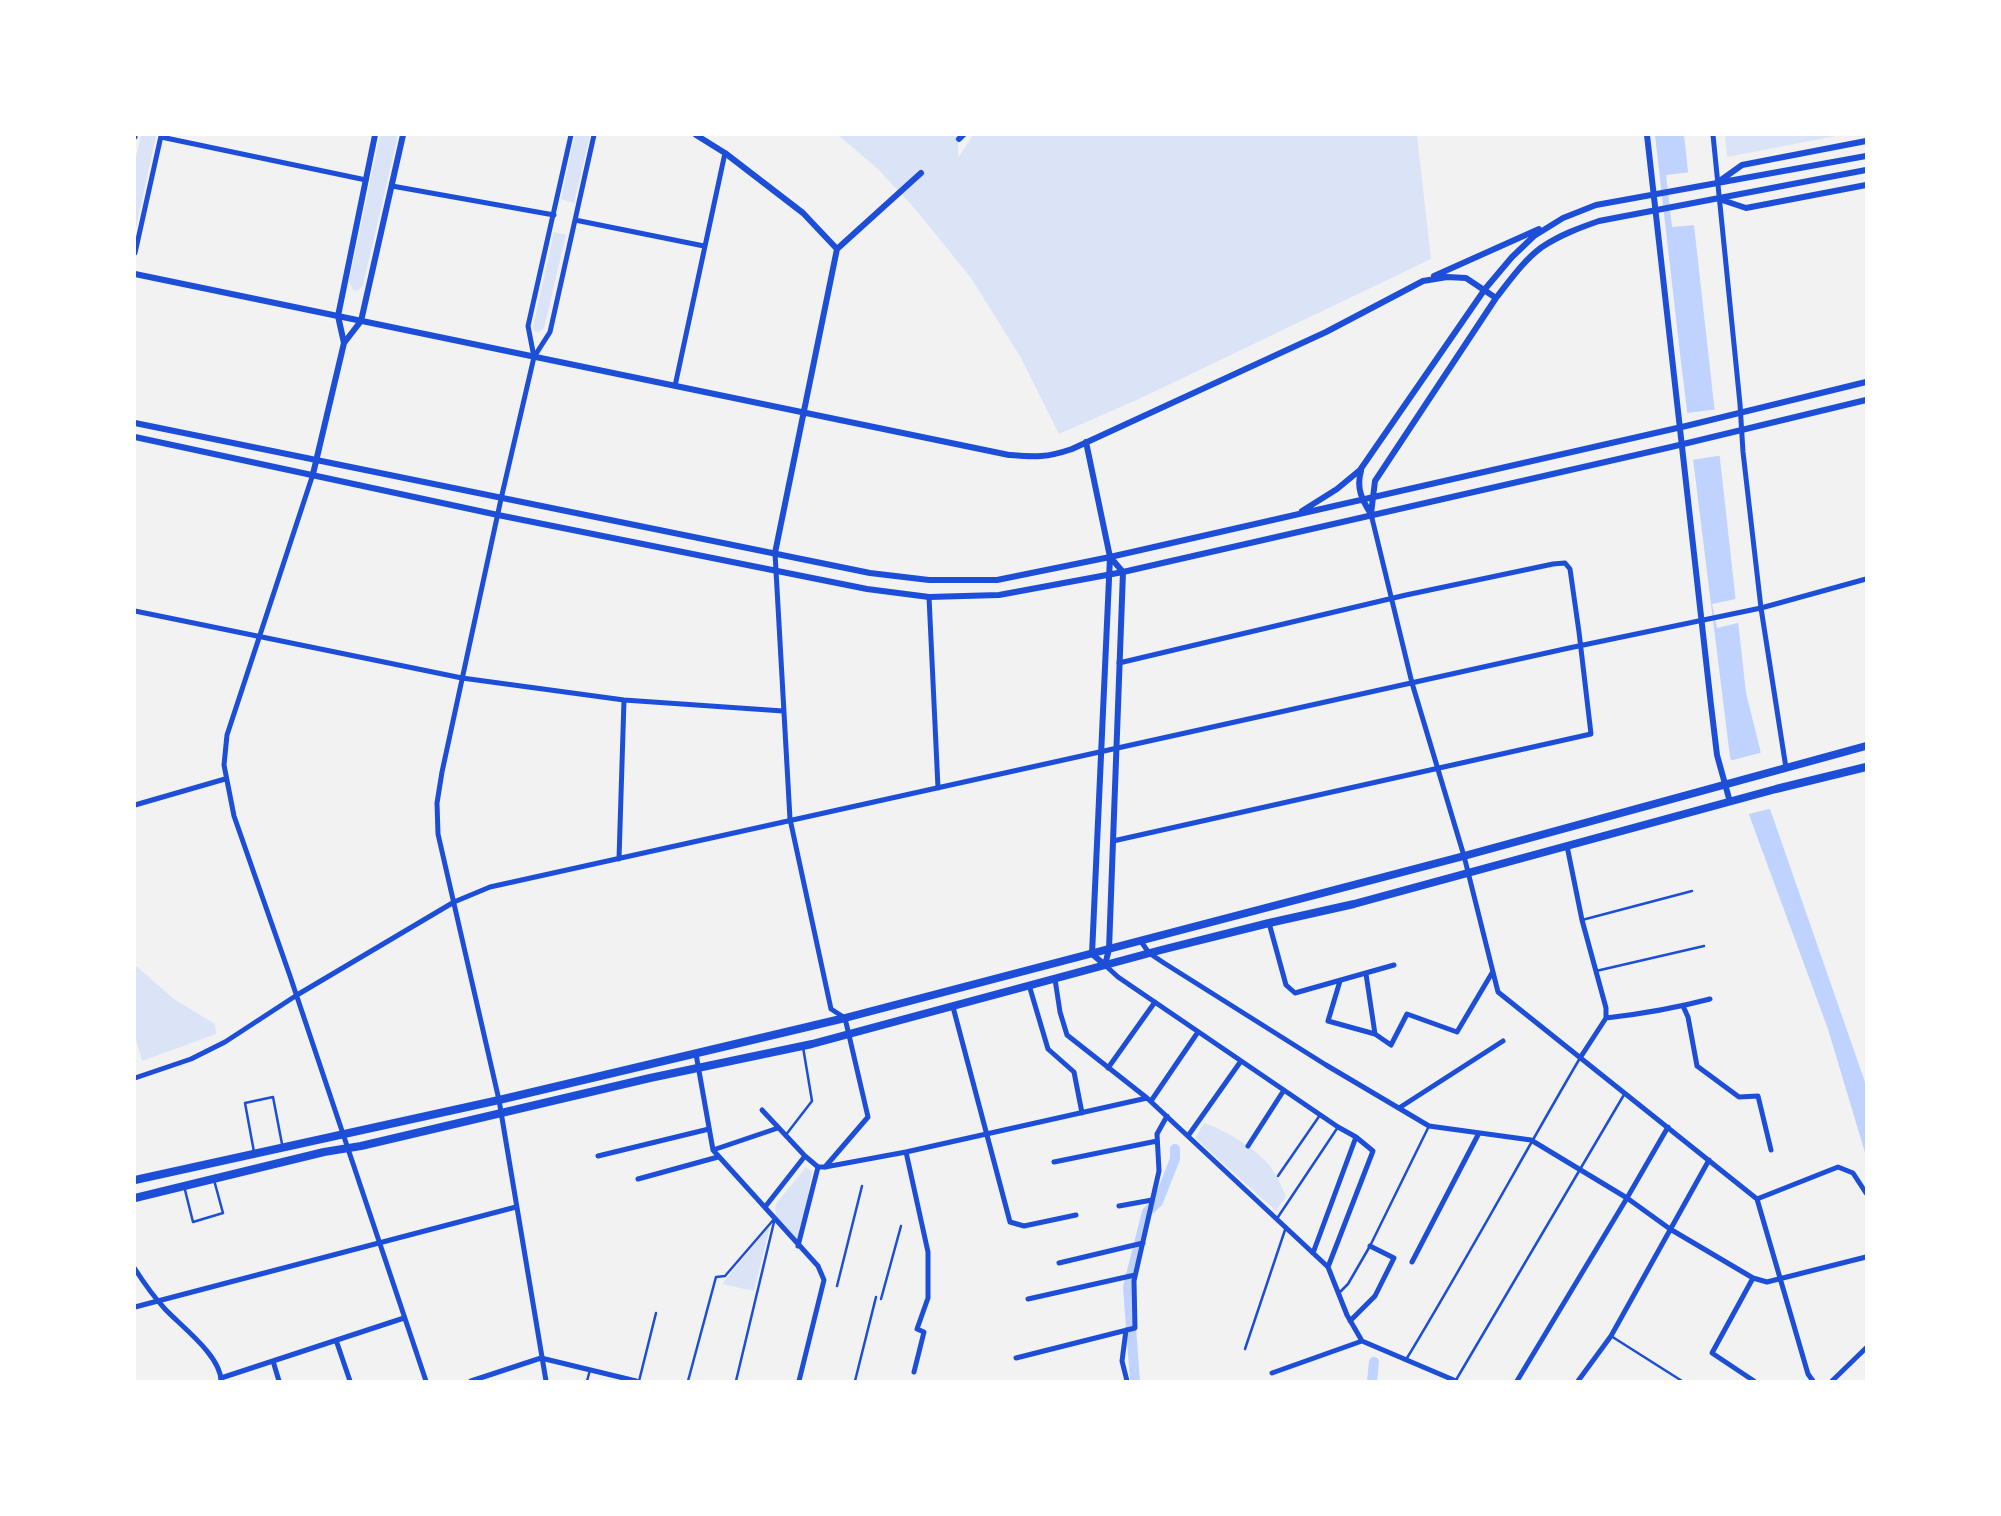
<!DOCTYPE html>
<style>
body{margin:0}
#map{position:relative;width:2001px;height:1516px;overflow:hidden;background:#f2f2f2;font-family:"Noto Sans",sans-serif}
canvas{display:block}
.frame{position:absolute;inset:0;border:136px solid #fff;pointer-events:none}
</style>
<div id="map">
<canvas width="2001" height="1516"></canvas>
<div class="frame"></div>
</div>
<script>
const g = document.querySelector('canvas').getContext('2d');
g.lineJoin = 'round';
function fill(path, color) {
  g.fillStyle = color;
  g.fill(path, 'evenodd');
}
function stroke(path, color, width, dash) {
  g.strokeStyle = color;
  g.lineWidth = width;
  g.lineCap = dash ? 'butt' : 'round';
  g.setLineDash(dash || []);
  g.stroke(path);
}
const green = new Path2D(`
 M141 135H156L135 233V161Z
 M380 135H398L363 285 358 291 353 290 349 282Z
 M575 135H590L574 203 561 199Z
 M838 135H958V158L973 135H1417L1431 259 1141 398 1059 434 1021 358 971 278 916 210 878 169Z
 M1725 135H1841L1727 157Z
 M554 232 566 235 544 328 539 332 534 331 533 327Z
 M135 965 174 999 215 1024 216 1034 142 1061 135 1036Z
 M1204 1123C1227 1131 1254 1147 1270 1166 1277 1175 1281 1186 1286 1196L1276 1211 1195 1138Z
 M806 1167 812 1172 800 1242 776 1217 775 1205Z
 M770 1226 754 1291 722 1284Z`);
const water = new Path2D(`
 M1655 135H1684L1746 693 1760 749 1769 806 1866 1085V1156L1828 1029 1748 812 1730 757 1681 362Z`);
const pier = new Path2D(`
 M1691 172 1696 225 1672 227 1666 175Z
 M1719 409 1724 455 1692 460 1687 413Z
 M1740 598 1742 622 1717 628 1712 604Z
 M1764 752 1773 808 1745 815 1729 761Z`);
const canal = new Path2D(`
 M1135 1381 1128 1287 1147 1212 1158 1202 1175 1159V1149
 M1372 1381 1374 1362`);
const service = new Path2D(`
 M1582 920 1692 891
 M1596 971 1704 946
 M785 1136 812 1101 803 1047
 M254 1152 245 1103 273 1097 282 1144
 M1278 1176 1320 1115
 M185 1190 193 1222 223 1213 214 1180
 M1278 1217 1338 1127
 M837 1286 862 1186
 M1340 1292 1348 1284 1370 1246 1429 1126
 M881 1299 901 1226
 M1611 1336 1682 1381
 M1245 1349 1286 1227
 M1407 1358C1467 1259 1522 1157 1580 1058
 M1456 1380 1625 1093
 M587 1381 590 1370
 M639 1381 656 1313
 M688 1381 716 1277 725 1276 775 1218
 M736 1381 774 1222
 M855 1381 876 1297`);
const minor = new Path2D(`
 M1713 135 1740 404 1743 452 1761 608 1786 768
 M135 137V135
 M161 137 366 180
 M392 186 554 215
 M575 220 704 246
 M135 253 161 136
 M534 357 528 326 571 135
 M675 386 725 153
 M313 474 227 735 224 765 234 816 290 976 426 1381
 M1371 514 1412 683 1464 856 1498 992 1757 1199 1808 1374 1813 1381
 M775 553 790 819 831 1009 845 1018 868 1117 825 1167
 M929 597 938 788
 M135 611 462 678 624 700 783 711
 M135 805 225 779
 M1113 841 1591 734 1579 632 1570 569 1565 563 1553 564 1406 595 1119 663
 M1567 846 1582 920 1606 1008V1018L1580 1058
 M619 859 624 700
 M1269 923 1286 985 1295 993 1394 965
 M1140 940 1149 953 1164 963 1326 1065 1429 1126 1531 1140 1627 1198 1670 1229 1753 1278 1767 1282 1866 1257
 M1105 965 1118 977 1338 1127 1356 1137 1373 1151 1328 1267
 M1366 974 1375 1034 1391 1045 1407 1014 1457 1032 1492 973
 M1055 979 1060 1012 1067 1035 1147 1098 1328 1267 1347 1315 1362 1341 1456 1381
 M1340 981 1328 1021 1375 1034
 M1029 985 1048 1049 1074 1072 1082 1113
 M1683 1006 1688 1017 1697 1066 1739 1097 1758 1096 1771 1150
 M953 1007 1010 1222 1024 1226 1076 1215
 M1606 1018C1641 1014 1676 1008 1710 999
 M696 1054 713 1150 818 1266 824 1280 799 1381
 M1108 1068 1155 1002
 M135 1078 191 1059 225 1042 297 995 454 902 490 887 1569 648 1761 608 1866 579
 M1151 1101 1198 1032
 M1399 1108 1503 1041
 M762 1110 805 1156
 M1188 1136 1241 1061
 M1248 1146 1284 1090
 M713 1150 778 1128
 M906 1152 928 1252V1298L917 1329 924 1332 914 1372
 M598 1156 709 1129
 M1054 1162 1157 1141
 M818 1167H825L906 1152 1147 1098
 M638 1179 718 1157
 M1757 1199 1838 1167 1853 1173 1866 1193
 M1119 1206 1152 1200
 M765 1207 805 1156 818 1167
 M798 1246 818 1167
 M1313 1253 1356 1137
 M1412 1262 1479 1133
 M1059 1263 1143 1243
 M135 1269C144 1283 154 1297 165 1309 182 1327 221 1356 221 1381
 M1753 1278 1712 1353 1754 1381
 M1028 1299 1135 1275
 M135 1307 516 1207
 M1350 1321 1375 1296 1394 1258 1370 1246
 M1126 1330 1122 1361 1127 1381
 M336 1340 350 1381
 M1016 1358 1135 1328 1134 1281 1159 1171 1157 1134 1167 1116
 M273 1361 279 1381
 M1272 1373 1362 1341
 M221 1378 404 1318
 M471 1381 541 1358 636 1381
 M546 1381 499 1100 438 834 437 803 442 772 501 499 534 357 550 332 594 135
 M1517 1381 1627 1198 1668 1127
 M1578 1381 1611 1336 1709 1160
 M1832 1381 1866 1348`);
const tertiary = new Path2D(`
 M696 135 725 153 803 213 837 249
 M1647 135 1711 705 1717 755 1730 802
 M959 139 963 135
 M1721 180 1742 165 1866 141
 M1722 200 1746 208 1866 185
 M135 274 1009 455C1035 457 1046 458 1072 449L1326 332 1423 281 1447 277 1466 278 1496 298
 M1434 276 1539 229
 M344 343 361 321 403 135
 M135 423 870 573 929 580H997L1110 557 1686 426 1866 382
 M135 437 498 515 867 589 929 597 999 595 1123 572 1671 447 1866 400
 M1086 442 1110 557 1092 954 1105 965 1109 949 1123 572 1110 557
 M1361 471C1356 488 1362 500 1371 514
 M313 474 344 343 338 316 375 135
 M1302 511 1337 489 1360 470 1485 289 1512 257 1534 236 1563 218 1596 205 1866 156
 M1371 514 1375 481 1496 298C1510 280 1524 260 1542 247 1560 235 1579 228 1599 221L1866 170
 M775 553 837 249 921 173`);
const primary = new Path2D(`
 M135 1180 499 1100 845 1018 1464 856 1866 746
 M135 1198 324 1152 361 1146 650 1078 812 1044 1161 950 1269 923 1354 904 1776 789 1866 767`);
fill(green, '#dbe4f7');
fill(water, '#bfd3fe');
fill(pier, '#f2f2f2');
stroke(canal, '#bfd3fe', 10);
stroke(service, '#1d4ed8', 2.5);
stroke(minor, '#1d4ed8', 5);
stroke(tertiary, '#1d4ed8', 6);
stroke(primary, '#1d4ed8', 8);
</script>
